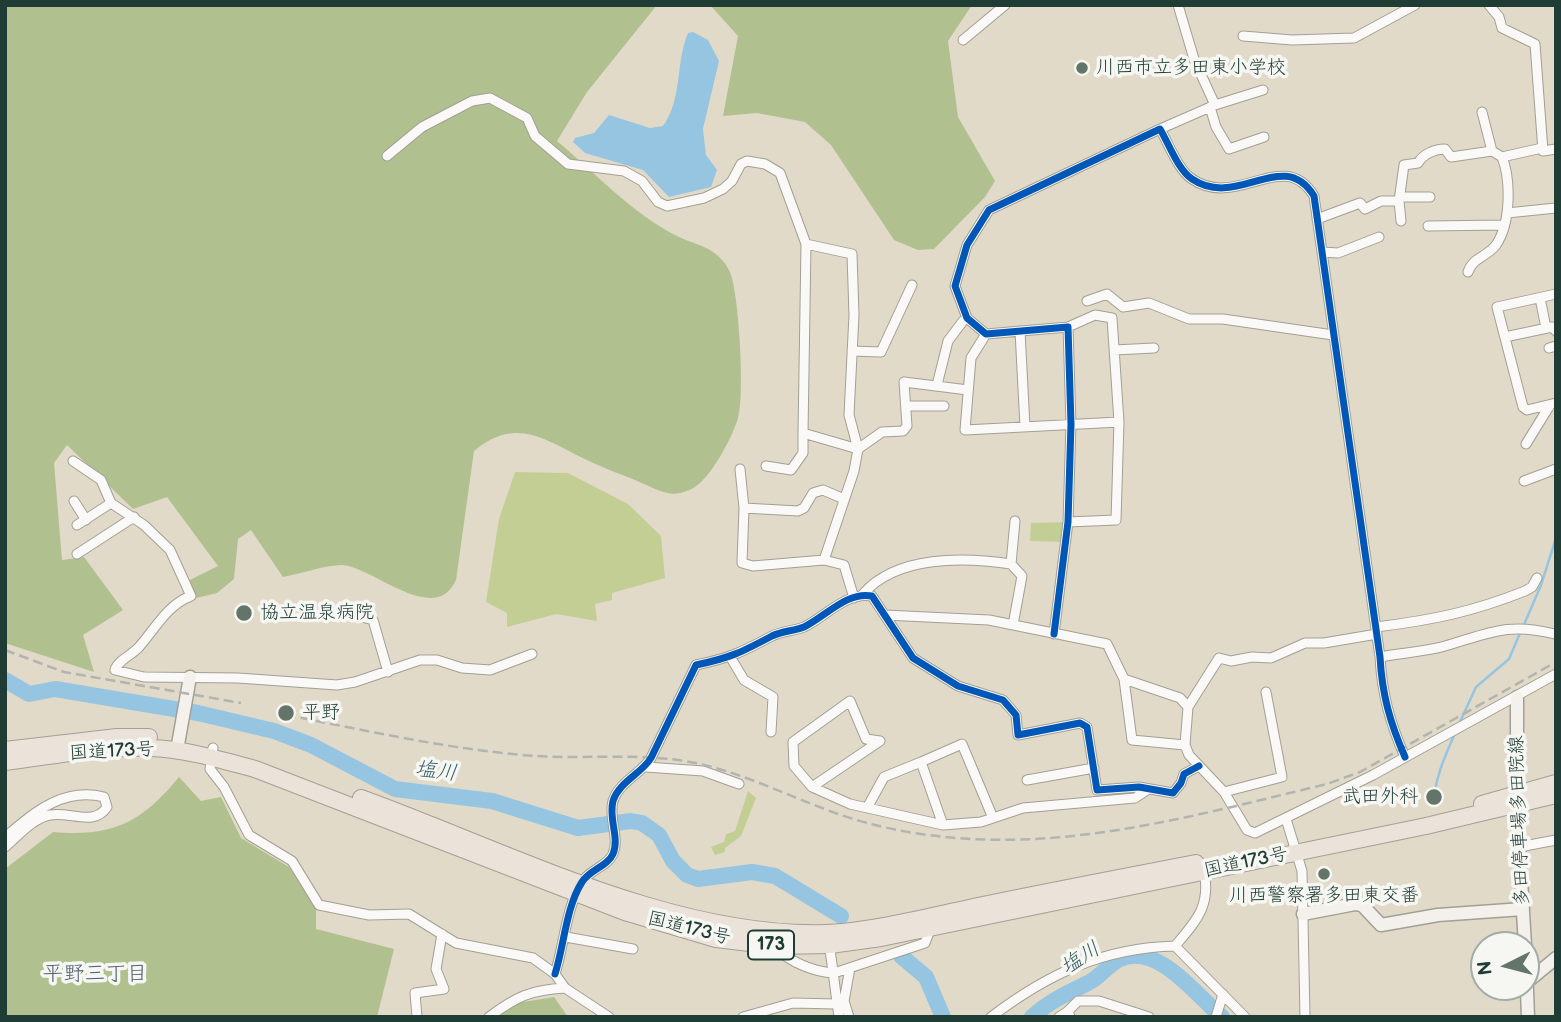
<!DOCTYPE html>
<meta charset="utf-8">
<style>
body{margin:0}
#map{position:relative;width:1561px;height:1022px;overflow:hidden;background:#e2dac8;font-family:"Balsamiq Sans",sans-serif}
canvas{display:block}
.frame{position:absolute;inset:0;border:7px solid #1f3d34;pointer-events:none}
.north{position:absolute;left:1470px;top:931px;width:70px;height:70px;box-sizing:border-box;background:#f6f6f2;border:2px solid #a0aca6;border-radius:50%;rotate:264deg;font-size:19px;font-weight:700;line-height:28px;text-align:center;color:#1f3d34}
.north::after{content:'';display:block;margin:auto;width:24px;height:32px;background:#637468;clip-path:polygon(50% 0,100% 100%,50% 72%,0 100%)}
</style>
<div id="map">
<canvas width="1561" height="1022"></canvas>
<div class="frame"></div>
<div class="north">N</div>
</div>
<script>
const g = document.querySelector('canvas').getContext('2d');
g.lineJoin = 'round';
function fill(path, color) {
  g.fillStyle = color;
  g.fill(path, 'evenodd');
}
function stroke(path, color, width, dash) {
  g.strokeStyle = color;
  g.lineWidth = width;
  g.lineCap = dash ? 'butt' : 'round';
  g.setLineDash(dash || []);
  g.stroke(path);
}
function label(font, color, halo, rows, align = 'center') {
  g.font = font + ' "Balsamiq Sans","Klee One",sans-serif';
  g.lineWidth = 7;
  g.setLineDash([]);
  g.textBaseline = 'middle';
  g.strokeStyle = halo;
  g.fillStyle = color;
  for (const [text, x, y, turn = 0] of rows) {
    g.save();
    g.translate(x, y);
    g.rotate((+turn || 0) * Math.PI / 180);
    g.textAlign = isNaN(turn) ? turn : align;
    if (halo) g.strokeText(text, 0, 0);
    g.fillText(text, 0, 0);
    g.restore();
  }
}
const green = new Path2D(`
 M515 472 568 473 628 504 661 536 665 578 612 593V600L595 604 597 621 556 614 507 627V613L486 602 499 519Z
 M1068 522 1065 542 1030 541 1031 523Z
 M748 791 756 798 741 836 725 848V852L715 855 711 847 724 842 726 834 735 831Z`);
const forest = new Path2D(`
 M5 5H657L587 92 557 141C595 173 633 214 677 236 698 246 717 247 729 270 739 288 745 397 738 418 733 436 710 480 693 488 674 499 662 492 644 484 625 475 604 469 585 459 544 439 515 416 474 451L456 580C435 627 373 567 342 565 324 565 301 574 283 577L251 530 238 539 234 579 217 593 196 598 190 580 218 566 167 497 133 509 67 445 54 463 62 560 84 557 123 610 83 635 94 672 5 643Z
 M710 5H972L948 41 958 117 995 181 985 197 934 249 918 250 894 240 831 145 805 122 757 113 723 116 738 36Z
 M179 777 201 801 221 797 241 838 289 867 316 907V929L394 949 377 1017H5V869L53 832C113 837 141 823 179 777Z
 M554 997 568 1017H495L517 1003Z`);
const water = new Path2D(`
 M693 32 708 40 719 61 703 129 706 155 717 170 711 187 669 197 643 170 585 153 573 142 575 138 594 133 609 115 650 128 663 126C683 98 675 64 688 33Z`);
const stream = new Path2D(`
 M1523 627 1541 585 1556 538
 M1459 724 1476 687 1509 659 1520 633
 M1434 795C1439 768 1445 757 1455 733`);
const river = new Path2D(`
 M5 680 29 694 55 689 198 713 274 731 311 745 395 789 492 801 578 828 631 821 642 823 659 835 673 861 687 875 698 879 752 872 775 876 841 916
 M901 956 926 977 943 1017
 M1032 1017C1049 1001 1068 993 1088 983 1099 978 1107 966 1118 960 1156 940 1196 995 1222 1017`);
const street = new Path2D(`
 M1489 5 1499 17 1502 28 1535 44 1543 151 1556 149
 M1243 36 1292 40 1354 38 1415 5
 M963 40 1005 5
 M1215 105 1263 90
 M1210 107 1216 127 1229 149 1264 137
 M1482 112 1492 151
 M1160 129 1215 105 1194 59 1178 5
 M387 156 422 127 472 101 490 98 527 118 535 136 568 164 624 171 642 181 658 202 667 206 704 198 723 189 732 181 741 164 747 161 765 164 780 173 806 244 803 433 858 449
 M1400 197H1430
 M1507 213 1556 208
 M1317 219 1360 203 1365 209 1381 201H1399
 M1401 221 1399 201 1404 165 1418 163C1423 154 1435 149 1445 149L1451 157 1492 151 1502 157
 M1428 226 1503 225
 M806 244 852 254 854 315 849 415 858 449 854 471 824 560 844 565 854 598
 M1322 252 1338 253 1379 237
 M1468 272C1473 257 1487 257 1496 245 1511 223 1511 180 1502 157L1542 148
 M1556 294 1497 307 1523 407 1527 410 1556 403
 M1540 298 1546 328
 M1087 301 1107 294 1123 307 1149 303 1189 319H1223L1333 335
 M1020 331 1025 427
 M986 334 971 358 965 430 1119 422
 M1505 337 1552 327 1556 331
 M1549 348 1556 346
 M1114 350 1154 348
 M852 351 881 352 912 285
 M937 385 948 341 963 321
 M906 406H944
 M1526 444 1550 405
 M858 449 882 432 903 431 907 426 904 382 968 390
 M73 461 101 480 111 503 144 525 170 550 191 596C167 605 155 629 139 647 132 655 117 661 115 670L144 677 238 678 337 685 355 682 420 660H437L462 668 490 670 532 654
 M766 466 791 470 803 453V433
 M740 469 744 508 742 563 753 566 824 560
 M1524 481 1556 469
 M74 501 86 520
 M744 508 798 511 804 508 813 493 823 490 844 499
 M1068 522 1116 520 1119 422 1112 318 1095 315 1068 327
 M77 525 111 503
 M77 554 134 517
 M1011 564 1015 521
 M863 594C897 555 964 557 1011 564L1022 576 1013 625
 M354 607V615L373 620 388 672
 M885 615 989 620 1107 644 1124 679 1180 698 1188 707 1185 745 1189 755 1224 792 1247 830 1255 833 1373 775 1556 674
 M1376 627C1433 620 1472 612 1525 591L1532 587 1537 578
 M1054 634 1068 522 1071 424 1068 327 986 334 967 318 955 286 967 245 989 210 1160 129C1169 144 1178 170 1192 179 1238 210 1283 146 1314 196L1380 657C1382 694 1390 723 1405 757
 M1380 657C1401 653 1424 652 1445 646 1490 633 1507 622 1555 634
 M731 658 744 680 773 697 771 732
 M1124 679 1132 740 1185 745
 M1188 707 1219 658 1231 661 1252 657 1271 658 1305 643H1324L1377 634
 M213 748 210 769 224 787 249 835 292 861 319 905 369 915 409 914 456 943 533 958 555 974 565 988 609 1017
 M646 767 703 771 739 784
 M1027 780 1094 768
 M812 787 880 741 866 739 850 701 793 742 794 766 812 787 850 804 943 825 981 822 1023 808 1135 798 1147 790
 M1224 792 1282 777 1266 692
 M867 808 884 777 921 762
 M1286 819 1302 871 1305 1017
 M943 825 921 762 962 744 993 818
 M5 837C35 812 63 787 104 797L107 807C94 827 70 811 50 815 33 818 18 836 5 847
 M1519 847 1556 840
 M1204 870C1211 906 1197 920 1175 946L1245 1017
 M566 937 633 949
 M829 942 839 1017
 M776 948C790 962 814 972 834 973L925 943 931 927
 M555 974C564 946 566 907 582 882 589 870 608 866 613 854 620 837 608 819 613 801 619 782 641 774 651 758L696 665C730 658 742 652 772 636 782 631 794 631 804 627 825 617 847 591 872 596L913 658 958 686 1003 700 1016 715 1018 735 1080 723 1087 727 1097 790 1139 787 1173 793 1181 783 1184 774 1199 766
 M417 1017 415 993 444 989 436 969 442 934
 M489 1017C517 996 531 990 565 988
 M743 1017 793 1003 836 1004
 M849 1017 844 1001 850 968
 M991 1017C1048 974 1102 948 1175 946
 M1059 1017 1068 1011
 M1070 1017 1068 1011 1078 1001H1099L1149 1017
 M1216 1017 1223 994`);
const secondary = new Path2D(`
 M1517 697V815L1525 945
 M177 750 190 677
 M1303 914 1355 904 1362 905 1381 925 1438 915 1523 909
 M1526 965 1528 1017
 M1527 982 1556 958`);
const highway = new Path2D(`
 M5 750 117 737H149
 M5 762C53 756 102 746 150 748 186 749 221 760 255 769L625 912 716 939 775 946 830 945 881 938 1426 826 1556 795
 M361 798C505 850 672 938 826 933 873 931 932 916 978 906 1050 891 1123 877 1196 863
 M1482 804 1556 783`);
const rail = new Path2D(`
 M5 650 64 672 241 703
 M286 715C364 730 443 748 523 755 574 760 626 753 678 760 746 769 808 809 875 825 1030 863 1176 820 1327 784L1360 772 1556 662`);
const cycleway = new Path2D(`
 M1054 634 1068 522 1071 424 1068 327 986 334 967 318 955 286 967 245 989 210 1160 129C1169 144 1178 170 1192 179 1238 210 1283 146 1314 196L1380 657C1382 694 1390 723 1405 757
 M555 974C564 946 566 907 582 882 589 870 608 866 613 854 620 837 608 819 613 801 619 782 641 774 651 758L696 665C730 658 742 652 772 636 782 631 794 631 804 627 825 617 847 591 872 596L913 658 958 686 1003 700 1016 715 1018 735 1080 723 1087 727 1097 790 1139 787 1173 793 1181 783 1184 774 1199 766`);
const markers = [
 [1082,68,7,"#637468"],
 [244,613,9,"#637468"],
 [286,713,9,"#637468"],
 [1434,797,9,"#637468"],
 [1324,874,7,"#637468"]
];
const shields = [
 [771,945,46]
];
const shieldNames = [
 ["173",771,945]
];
const poiNames = [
 ["川西市立多田東小学校",1096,68],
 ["協立温泉病院",260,613],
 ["平野",302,713],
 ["武田外科",1418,797,"right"],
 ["川西警察署多田東交番",1324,896,"center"]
];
const streetNames = [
 ["国道173号",112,752,-3],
 ["多田停車場多田院線",1520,821,-92],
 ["国道173号",1246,863,-12],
 ["国道173号",689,929,14]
];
const waterNames = [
 ["塩川",436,772,7],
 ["塩川",1081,959,-33]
];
const neighbourhoodNames = [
 ["平野三丁目",95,975]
];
fill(green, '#c3ce95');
fill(forest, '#b0c08f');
fill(water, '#96c5e2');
stroke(stream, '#96c5e2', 2.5);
stroke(river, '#96c5e2', 16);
stroke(street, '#a1a094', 11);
stroke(secondary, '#a1a094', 15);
stroke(highway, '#a1a094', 18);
stroke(street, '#fbf9f7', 9);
stroke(secondary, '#f4f1ec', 12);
stroke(highway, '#ebe3da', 16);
stroke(rail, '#b2b4b0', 2.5, [10, 5]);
stroke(cycleway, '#0057b8', 7);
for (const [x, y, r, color] of markers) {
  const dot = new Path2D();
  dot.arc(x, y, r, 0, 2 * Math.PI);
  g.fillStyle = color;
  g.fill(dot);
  stroke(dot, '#f6f6f2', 2.5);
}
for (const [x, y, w] of shields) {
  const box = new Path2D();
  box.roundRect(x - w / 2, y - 14.5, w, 29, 5);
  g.fillStyle = '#f6f6f2';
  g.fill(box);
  stroke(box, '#1f3d34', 2);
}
label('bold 18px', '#1f3d34', null, shieldNames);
label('19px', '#1f3d34', '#f6f6f2', poiNames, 'left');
label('19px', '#1f3d34', '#f6f6f2', streetNames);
label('italic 21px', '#355d62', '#f6f6f2', waterNames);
label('21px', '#50606d', '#f6f6f2', neighbourhoodNames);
</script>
